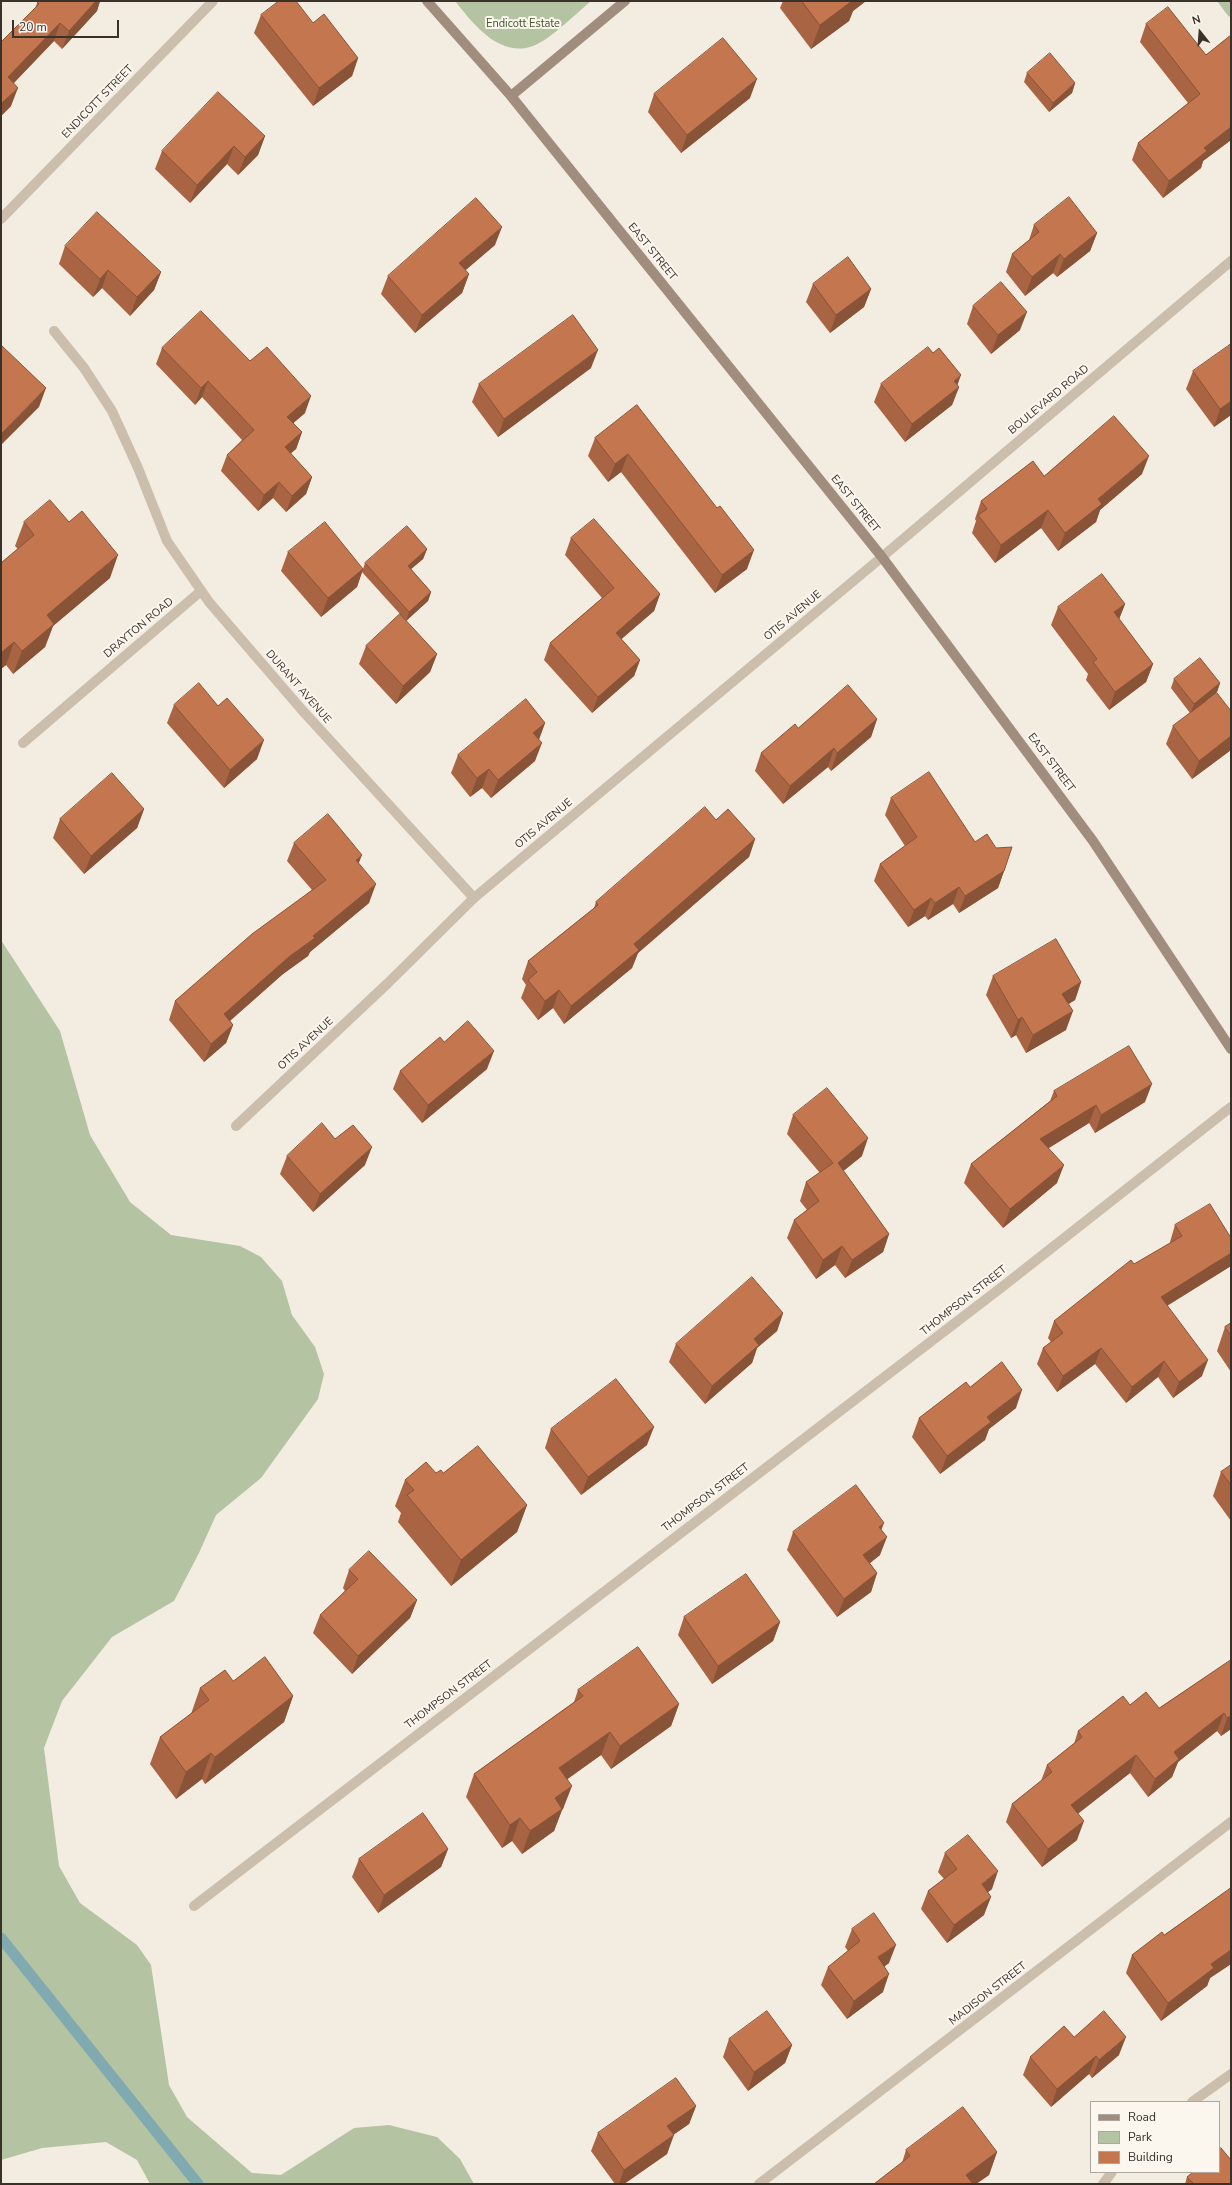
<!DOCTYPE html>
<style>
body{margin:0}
#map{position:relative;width:1232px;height:2185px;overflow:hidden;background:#f3ece1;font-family:"Nunito Sans",sans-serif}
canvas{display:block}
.frame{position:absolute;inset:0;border:2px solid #3a312b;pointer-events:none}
.legend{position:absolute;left:1090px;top:2101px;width:130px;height:72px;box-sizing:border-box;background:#fbf6ee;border:1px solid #aea7a0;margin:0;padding:5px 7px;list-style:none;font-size:12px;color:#3a312b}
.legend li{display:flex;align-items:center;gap:8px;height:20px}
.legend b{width:20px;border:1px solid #aea7a0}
.north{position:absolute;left:1180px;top:12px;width:40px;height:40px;-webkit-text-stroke:3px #fbf6ee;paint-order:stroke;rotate:343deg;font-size:11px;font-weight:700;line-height:16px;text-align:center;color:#3a312b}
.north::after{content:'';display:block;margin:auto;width:14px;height:18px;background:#3a312b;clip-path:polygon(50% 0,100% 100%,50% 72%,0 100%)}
.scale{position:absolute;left:12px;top:20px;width:107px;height:18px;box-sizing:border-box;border:2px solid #3a312b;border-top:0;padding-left:5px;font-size:12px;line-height:14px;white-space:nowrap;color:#3a312b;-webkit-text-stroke:3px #fbf6ee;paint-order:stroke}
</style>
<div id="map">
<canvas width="1232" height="2185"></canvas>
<div class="frame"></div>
<ul class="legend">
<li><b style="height:5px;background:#a08d7e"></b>Road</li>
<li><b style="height:11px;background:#b4c3a1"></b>Park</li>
<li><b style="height:11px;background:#c4764e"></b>Building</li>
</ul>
<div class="north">N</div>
<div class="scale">20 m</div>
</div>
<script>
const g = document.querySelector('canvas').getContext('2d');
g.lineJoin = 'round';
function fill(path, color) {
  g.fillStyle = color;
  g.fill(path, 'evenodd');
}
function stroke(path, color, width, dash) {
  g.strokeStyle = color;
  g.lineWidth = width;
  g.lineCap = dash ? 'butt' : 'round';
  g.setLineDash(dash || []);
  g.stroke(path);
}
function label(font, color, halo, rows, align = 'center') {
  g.font = font + ' "Nunito Sans",sans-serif';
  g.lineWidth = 4;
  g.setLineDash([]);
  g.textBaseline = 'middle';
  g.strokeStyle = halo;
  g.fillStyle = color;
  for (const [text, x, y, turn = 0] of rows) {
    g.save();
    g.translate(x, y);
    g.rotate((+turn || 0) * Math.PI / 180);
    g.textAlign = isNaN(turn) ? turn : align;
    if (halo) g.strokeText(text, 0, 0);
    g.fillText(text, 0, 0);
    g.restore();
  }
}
const green = new Path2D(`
 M455 1H591C575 14 546 45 526 48 495 53 472 22 455 1Z
 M1217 1H1231V15L1229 17Z
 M1 940 60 1031 90 1135 130 1202 171 1235 240 1246 261 1257 282 1281 292 1315 315 1347 324 1374 318 1399 261 1478 216 1515 199 1553 174 1601 112 1637 62 1701 44 1748 59 1866 80 1903 137 1945 151 1965 169 2085 187 2117 252 2173 281 2175 354 2128 389 2125 437 2137 460 2159 474 2184H150L137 2160 106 2142 42 2148 1 2160Z`);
const stream = new Path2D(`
 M1 1938 198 2184`);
const street = new Path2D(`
 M1 219 213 1
 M54 331 84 368 112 411 138 468 167 541 209 602 302 710 474 898
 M23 743 201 591
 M236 1126 388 983 474 898 882 557 1231 261
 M194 1906 1002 1287 1231 1107
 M1192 2102 1231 2074
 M759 2184 1231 1822
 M1103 2184 1112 2172`);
const secondary = new Path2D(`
 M427 1 511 96 882 557 1093 841 1231 1049
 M511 96 625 1`);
const wall = new Path2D(`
 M38 1H100L97 11 62 49 54 41 14 83 11 106 1 116V42L35 8Z
 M783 1H866L853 11 849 21 811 49 780 8Z
 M261 15 358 58 352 76 313 106 254 33Z
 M1146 24 1206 55 1231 35V140L1203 161 1201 168 1163 198 1132 160 1138 143 1188 103 1140 42Z
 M1027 73 1075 83 1072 93 1049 112 1024 82Z
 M654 94 750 98 681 153 648 112Z
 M265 136 258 155 238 175 227 164 190 203 155 169 162 151Z
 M1034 225 1097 233 1090 251 1057 277 1053 273 1025 296 1006 272 1012 254 1029 240Z
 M495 245 465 270 469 274 462 293 415 333 381 294 388 276Z
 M65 246 161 272 154 290 130 316 102 288 93 297 59 264Z
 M813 284 871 289 864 307 830 333 806 302Z
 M973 306 1020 330 991 354 967 324Z
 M162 348 250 361 305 413 293 423 302 432 296 449 290 453 312 477 306 494 286 512 273 498 258 511 221 471 227 455 242 440 202 397 195 405 156 364Z
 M591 368 498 437 472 402 479 384Z
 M1193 371 1231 415 1214 427 1186 389Z
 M881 384 957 385 959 387 952 405 905 442 874 402Z
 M637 405 747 569 715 593 621 472 608 482 588 456 595 438Z
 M1142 474 1100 510 1096 522 1058 551 1041 528 995 563 972 533 976 521 975 519 981 501 1044 476Z
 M24 522 110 578 53 626 45 647 13 674 6 665 1 669V563L18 549 15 546Z
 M571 538 660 594 654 611 621 639 640 660 634 676 592 713 544 660 550 643 602 598 565 555Z
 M427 549 423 559 411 569 431 592 428 601 406 621 437 654 430 672 396 704 359 664 366 646 400 614 362 572 357 587 321 617 281 571 288 552 363 569 365 563Z
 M1125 604 1119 619 1153 664 1146 682 1109 710 1086 680 1088 674 1051 625 1058 607Z
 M1174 679 1220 683 1217 692 1205 702 1231 711V750L1192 779 1166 744 1173 726 1190 713 1171 688Z
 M174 705 218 706 257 759 224 788 167 723Z
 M877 719 871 737 831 771 828 767 783 804 755 771 761 753 798 728Z
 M545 723 539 740 535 761 491 798 482 788 470 797 451 773 458 755Z
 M891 798 975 842 1004 871 998 888 959 913 953 904 928 920 925 916 908 927 874 881 880 864 905 846 885 815Z
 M144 809 137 828 84 874 53 838 60 819Z
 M716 820 755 839 749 857 638 953 632 968 564 1024 553 1008 538 1020 521 998 526 985 522 979 528 961 594 908 596 902Z
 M294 843 359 864 369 903 310 952 308 956 283 974 230 1021 233 1025 226 1043 204 1062 169 1020 175 1001 312 890 287 861Z
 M993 976 1081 982 1075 1000 1068 1004 1066 1030 1026 1053 1016 1035 1011 1038 986 995Z
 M444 1042 487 1069 422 1123 393 1089 400 1071Z
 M1054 1091 1145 1102 1095 1133 1089 1123 1049 1148 1057 1183 1003 1228 964 1183 971 1164 1050 1101Z
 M793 1115 862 1156 843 1171 889 1234 883 1252 845 1278 835 1265 816 1279 787 1238 794 1220 807 1210 800 1201 806 1182 820 1173 787 1134Z
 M335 1139 365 1165 313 1212 280 1174 287 1156Z
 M1175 1225 1231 1266 1167 1306 1202 1376 1173 1398 1158 1377 1126 1403 1095 1364 1057 1392 1037 1364 1043 1348 1051 1342 1048 1338 1054 1321 1170 1243V1242Z
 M783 1313 777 1331 757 1348 752 1363 705 1404 669 1362 676 1344Z
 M1231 1323V1372L1217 1351 1225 1327Z
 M970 1387 1016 1408 989 1429 985 1440 940 1474 912 1437 919 1418Z
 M551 1429 647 1445 581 1495 545 1448Z
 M1231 1465V1521L1213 1496 1221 1472Z
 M436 1473H443L527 1505 517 1532 451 1586 398 1522 401 1513 395 1506 405 1480Z
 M881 1530 880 1555 870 1563 877 1573 871 1592 837 1617 787 1550 793 1532Z
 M349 1570 417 1600 410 1618 352 1674 313 1633 320 1615 345 1591 343 1588Z
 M684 1617 780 1622 773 1641 712 1684 678 1635Z
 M1231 1660V1729L1221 1736 1217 1731 1178 1762 1172 1777 1148 1797 1130 1773 1078 1813 1077 1840 1042 1867 1006 1822 1012 1804 1041 1781 1047 1765 1074 1744 1078 1731 1130 1705 1159 1708Z
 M233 1681 293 1696 284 1722 205 1784 202 1779 176 1799 150 1764 160 1737 191 1714 200 1688Z
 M578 1690 679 1704 671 1726 611 1769 601 1755 567 1779 563 1809 562 1810 554 1831 522 1854 512 1841 502 1848 466 1797 474 1774 574 1702Z
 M448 1849 441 1867 378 1913 352 1877 359 1859Z
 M945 1853 992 1889 988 1892 984 1915 947 1943 921 1909 928 1891 944 1879 938 1872Z
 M1231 1888V1964L1210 1978 1207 1986 1161 2021 1126 1973 1132 1955 1164 1935Z
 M852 1929 889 1963 885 1966 883 1992 847 2019 821 1985 828 1967 848 1951 845 1947Z
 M1074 2037 1119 2055 1092 2078 1089 2074 1051 2107 1023 2075 1030 2057Z
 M729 2039 792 2045 785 2063 748 2091 723 2057Z
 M696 2106 689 2124 673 2135 667 2154 624 2184H615L591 2151 598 2133Z
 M906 2150 997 2152 989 2175 976 2184H874L902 2163Z
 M1187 2177 1231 2184H1185Z`);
const shadedWall = new Path2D(`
 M96 1H100L97 11 62 49 69 31Z
 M851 1H866L853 11 849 21 811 49 820 25Z
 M60 23 54 41 2 95 8 77Z
 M358 58 352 76 313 106 319 88Z
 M757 79 750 98 681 153 687 135Z
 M1075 83 1072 93 1049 112 1053 103Z
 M18 88 11 106 1 116V104Z
 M1231 127V140L1203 161 1201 168 1163 198 1169 181 1204 148Z
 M265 136 258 155 238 175 245 157Z
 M234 146 227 164 190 203 197 185Z
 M502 227 495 245 453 281 459 263Z
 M1097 233 1090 251 1057 277 1064 259Z
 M1060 254 1053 273 1025 296 1032 277Z
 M108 270 102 288 93 297 100 279Z
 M161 272 154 290 130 316 137 297Z
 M469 274 462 293 415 333 422 315Z
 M871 289 864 307 830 333 836 315Z
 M1027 312 1020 330 991 354 998 335Z
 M598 350 591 368 498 437 504 419Z
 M961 375 956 389 959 387 952 405 905 442 912 424 954 381Z
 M208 381 202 397 195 405 201 388Z
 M46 388 39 407 1 445V434Z
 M311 396 305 413 282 433 287 417Z
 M1231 401V415L1214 427 1220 409Z
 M302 432 296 449 279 464 285 447Z
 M628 454 621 472 608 482 615 464Z
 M1149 456 1142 474 1100 510 1096 522 1058 551 1065 533 1098 499Z
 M312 477 306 494 286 512 292 496Z
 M279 482 273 498 258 511 264 495Z
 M1048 510 1041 528 995 563 1001 545Z
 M427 549 423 559 404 575 408 566Z
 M754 550 747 569 715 593 722 575Z
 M118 555 110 578 53 626 45 647 13 674 22 651 47 615Z
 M363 569 357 587 321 617 328 598Z
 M431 592 428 601 406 621 409 612Z
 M660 594 654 611 610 649 616 633Z
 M1125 604 1118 622 1114 612Z
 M14 642 6 665 1 669V653Z
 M437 654 430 672 396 704 403 686Z
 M640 660 634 676 592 713 598 697Z
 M1153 664 1146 682 1109 710 1115 692Z
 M1220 683 1217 692 1191 713 1194 704Z
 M877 719 871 737 831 771 837 753Z
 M545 723 538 741 533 733Z
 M1231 736V750L1192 779 1199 761Z
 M264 740 257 759 224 788 230 770Z
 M542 743 535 761 491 798 498 780Z
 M834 748 828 767 783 804 790 786Z
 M489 769 482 788 470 797 477 778Z
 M144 809 137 828 84 874 91 856Z
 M755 839 749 857 638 953 632 968 564 1024 571 1006 634 944Z
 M362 855 355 873 356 860Z
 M1004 871 998 888 959 913 965 896Z
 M376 884 369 903 310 952 308 956 283 974 217 1032 224 1014 313 936Z
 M959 887 953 904 928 920 935 903Z
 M931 898 925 916 908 927 914 910Z
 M1081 982 1075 1000 1056 1012 1062 994Z
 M559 990 553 1008 538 1020 545 1001Z
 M1073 1011 1066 1030 1026 1053 1033 1035Z
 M1022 1017 1016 1035 1011 1038 1018 1020Z
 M233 1025 226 1043 204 1062 211 1044Z
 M494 1051 487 1069 422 1123 428 1105Z
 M1152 1084 1145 1102 1095 1133 1101 1115Z
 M1096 1105 1089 1123 1034 1157 1040 1139Z
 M868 1138 862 1156 831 1181 838 1163Z
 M372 1147 365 1165 313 1212 320 1194Z
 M1064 1165 1057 1183 1003 1228 1010 1209Z
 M889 1234 883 1252 845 1278 852 1260Z
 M842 1246 835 1265 816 1279 823 1260Z
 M1231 1253V1266L1155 1313 1161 1297Z
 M783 1313 777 1331 757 1348 752 1363 705 1404 712 1386 754 1339Z
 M1101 1348 1095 1364 1057 1392 1063 1376Z
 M1208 1360 1202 1376 1173 1398 1179 1382Z
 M1164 1361 1158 1377 1126 1403 1132 1387Z
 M1022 1390 1016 1408 989 1429 985 1440 940 1474 947 1456 987 1417Z
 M654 1427 647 1445 581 1495 588 1477Z
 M527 1505 517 1532 451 1586 461 1560Z
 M884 1523 877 1541 879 1527Z
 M887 1537 880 1555 857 1573 863 1555Z
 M877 1573 871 1592 837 1617 844 1599Z
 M417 1600 410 1618 352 1674 358 1656Z
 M780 1622 773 1641 712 1684 718 1666Z
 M293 1696 284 1722 205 1784 215 1757Z
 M679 1704 671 1726 611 1769 620 1746Z
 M1224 1713 1217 1731 1178 1762 1172 1777 1148 1797 1155 1779 1174 1752Z
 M1231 1716V1729L1221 1736 1227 1718Z
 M610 1732 601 1755 551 1791 559 1768Z
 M211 1753 202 1779 176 1799 186 1772Z
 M1136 1755 1130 1773 1065 1824 1071 1805Z
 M572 1786 563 1809 562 1810 554 1831 522 1854 530 1831 555 1798Z
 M520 1818 512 1841 502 1848 510 1825Z
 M1084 1821 1077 1840 1042 1867 1048 1849Z
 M448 1849 441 1867 378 1913 384 1895Z
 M998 1871 992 1889 976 1902 982 1884Z
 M991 1897 984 1915 947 1943 954 1925Z
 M896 1945 889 1963 872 1975 878 1957Z
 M1231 1950V1964L1210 1978 1207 1986 1161 2021 1168 2003 1211 1964Z
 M889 1974 883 1992 847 2019 854 2001Z
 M1126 2037 1119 2055 1092 2078 1099 2060Z
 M792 2045 785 2063 748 2091 754 2072Z
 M1096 2056 1089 2074 1051 2107 1057 2089Z
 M696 2106 689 2124 660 2144 667 2126Z
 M674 2135 667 2154 624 2184H619L624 2170Z
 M997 2152 989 2175 976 2184H963L966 2175Z`);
const building = new Path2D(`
 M38 1H96L69 31 60 23 8 77 18 88 1 104V42L39 4 37 2Z
 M279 1H296L313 23 324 14 358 58 319 88 261 15Z
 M802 1H852L820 25Z
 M1168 7 1206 55 1231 35V127L1204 148 1207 151 1169 181 1138 143 1200 94 1146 24Z
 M723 38 757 79 687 135 654 94Z
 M1050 53 1075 83 1053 103 1027 73Z
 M218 92 265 136 245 157 234 146 197 185 162 151Z
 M1069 197 1097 233 1064 259 1060 254 1032 277 1012 254 1039 232 1034 225Z
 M476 198 502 227 459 263 469 274 422 315 388 276Z
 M97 212 161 272 137 297 108 270 100 279 65 246Z
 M848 257 871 289 836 315 813 284Z
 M1001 282 1027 312 998 335 973 306Z
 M201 311 250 361 267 347 311 396 287 417 302 432 285 447 312 477 292 496 279 482 264 495 227 455 254 430 208 381 201 388 162 348Z
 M573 315 598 350 504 419 479 384Z
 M1231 344V401L1220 409 1193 371Z
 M1 345 46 388 1 434Z
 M928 347 933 353 939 348 961 375 954 381 959 387 912 424 881 384Z
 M637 405 717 508 720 506 754 550 722 575 628 454 615 464 595 438Z
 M1114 416 1149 456 1098 499 1102 504 1065 533 1048 510 1001 545 978 515 987 509 981 501 1033 461 1044 476Z
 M50 500 69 522 82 511 118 555 47 615 54 624 22 651 14 642 1 653V563L34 535 24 522Z
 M594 519 660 594 616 633 640 660 598 697 550 643 614 588 571 538Z
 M325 522 363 569 328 598 288 552Z
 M407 526 427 549 408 566 431 592 409 612 365 563Z
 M1102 574 1125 604 1114 612 1153 664 1115 692 1093 662 1097 659 1058 607Z
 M400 614 437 654 403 686 366 646Z
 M1200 658 1220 683 1194 704 1174 679Z
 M199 683 218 706 227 698 264 740 230 770 174 705Z
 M848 685 877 719 837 753 834 748 790 786 761 753 795 724 798 728Z
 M1217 693 1231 711V736L1199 761 1173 726Z
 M526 699 545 723 533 733 542 743 498 780 489 769 477 778 458 755Z
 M929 772 975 842 987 834 996 848 1012 847 1004 871 965 896 959 887 935 903 931 898 914 910 880 864 917 837 891 798Z
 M112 773 144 809 91 856 60 819Z
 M705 807 716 820 728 809 755 839 634 944 639 950 571 1006 559 990 545 1001 528 980 537 972 528 961 598 905 596 902Z
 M328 814 362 855 356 860 376 884 313 936 315 938 290 956 224 1014 233 1025 211 1044 175 1001 252 934 326 880 294 843Z
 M1056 939 1081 982 1062 994 1073 1011 1033 1035 1022 1017 1018 1020 993 976Z
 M468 1021 494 1051 428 1105 400 1071 440 1037 444 1042Z
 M1129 1046 1152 1084 1101 1115 1096 1105 1040 1139 1064 1165 1010 1209 971 1164 1057 1096 1054 1091Z
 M827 1088 868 1138 838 1163 889 1234 852 1260 842 1246 823 1260 794 1220 819 1201 806 1182 833 1163 793 1115Z
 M322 1123 335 1139 353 1125 372 1147 320 1194 287 1156Z
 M1210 1204 1231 1238V1253L1161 1297 1208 1360 1179 1382 1164 1361 1132 1387 1101 1348 1063 1376 1043 1348 1063 1333 1054 1321 1131 1260 1134 1264 1182 1236 1175 1225Z
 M752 1277 783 1313 754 1339 759 1345 712 1386 676 1344Z
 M1231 1323V1336L1225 1327Z
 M1002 1362 1022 1390 987 1417 991 1422 947 1456 919 1418 966 1382 970 1387Z
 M616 1379 654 1427 588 1477 551 1429Z
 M478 1446 527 1505 461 1560 407 1495 414 1490 405 1480 426 1462 436 1473 441 1470 443 1473Z
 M1231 1465V1485L1221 1472Z
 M856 1485 884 1523 879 1527 887 1537 863 1555 877 1573 844 1599 793 1532Z
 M369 1551 417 1600 358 1656 320 1615 358 1579 349 1570Z
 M746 1574 780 1622 718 1666 684 1617Z
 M638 1647 679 1704 620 1746 610 1732 559 1768 572 1786 555 1798 562 1809 530 1831 520 1818 510 1825 474 1774 583 1696 578 1690Z
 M265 1657 293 1696 215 1757 211 1753 186 1772 160 1737 209 1700 200 1688 225 1670 233 1681Z
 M1231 1660V1716L1227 1718 1224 1713 1174 1752 1179 1759 1155 1779 1136 1755 1071 1805 1084 1821 1048 1849 1012 1804 1052 1772 1047 1765 1082 1737 1078 1731 1123 1696 1130 1705 1146 1692 1159 1708Z
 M423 1813 448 1849 384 1895 359 1859Z
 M968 1835 998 1871 982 1884 991 1897 954 1925 928 1891 957 1869 945 1853Z
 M1231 1888V1950L1211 1964 1214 1968 1168 2003 1132 1955 1162 1932 1164 1935Z
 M874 1913 896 1945 878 1957 889 1974 854 2001 828 1967 860 1941 852 1929Z
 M767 2011 792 2045 754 2072 729 2039Z
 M1104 2011 1126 2037 1099 2060 1096 2056 1057 2089 1030 2057 1064 2026 1074 2037Z
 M676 2078 696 2106 667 2126 674 2135 624 2170 598 2133Z
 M963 2107 997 2152 966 2175 973 2184H874L910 2156 906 2150Z
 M1221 2148 1231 2160V2184H1194L1187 2177 1193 2172H1219V2149Z`);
const parkNames = [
 ["Endicott Estate",523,24]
];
const streetNames = [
 ["ENDICOTT STREET",98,102,-46],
 ["EAST STREET",652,252,51],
 ["BOULEVARD ROAD",1049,400,-40],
 ["EAST STREET",855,504,51],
 ["OTIS AVENUE",793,616,-40],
 ["DRAYTON ROAD",139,628,-40],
 ["DURANT AVENUE",298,687,49],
 ["EAST STREET",1051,763,53],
 ["OTIS AVENUE",544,824,-40],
 ["OTIS AVENUE",306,1044,-43],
 ["THOMPSON STREET",964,1301,-38],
 ["THOMPSON STREET",706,1498,-37],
 ["THOMPSON STREET",449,1695,-37],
 ["MADISON STREET",988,1994,-38]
];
fill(green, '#b4c3a1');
stroke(stream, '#80aab0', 11);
stroke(street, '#ccbead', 10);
stroke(secondary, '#a08d7e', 10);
fill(wall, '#a96543');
fill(shadedWall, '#895337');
fill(building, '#c4764e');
stroke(building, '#895337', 1);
label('11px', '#45582f', '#fbf6ee', parkNames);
label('11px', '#3a312b', '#fbf6ee', streetNames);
</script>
